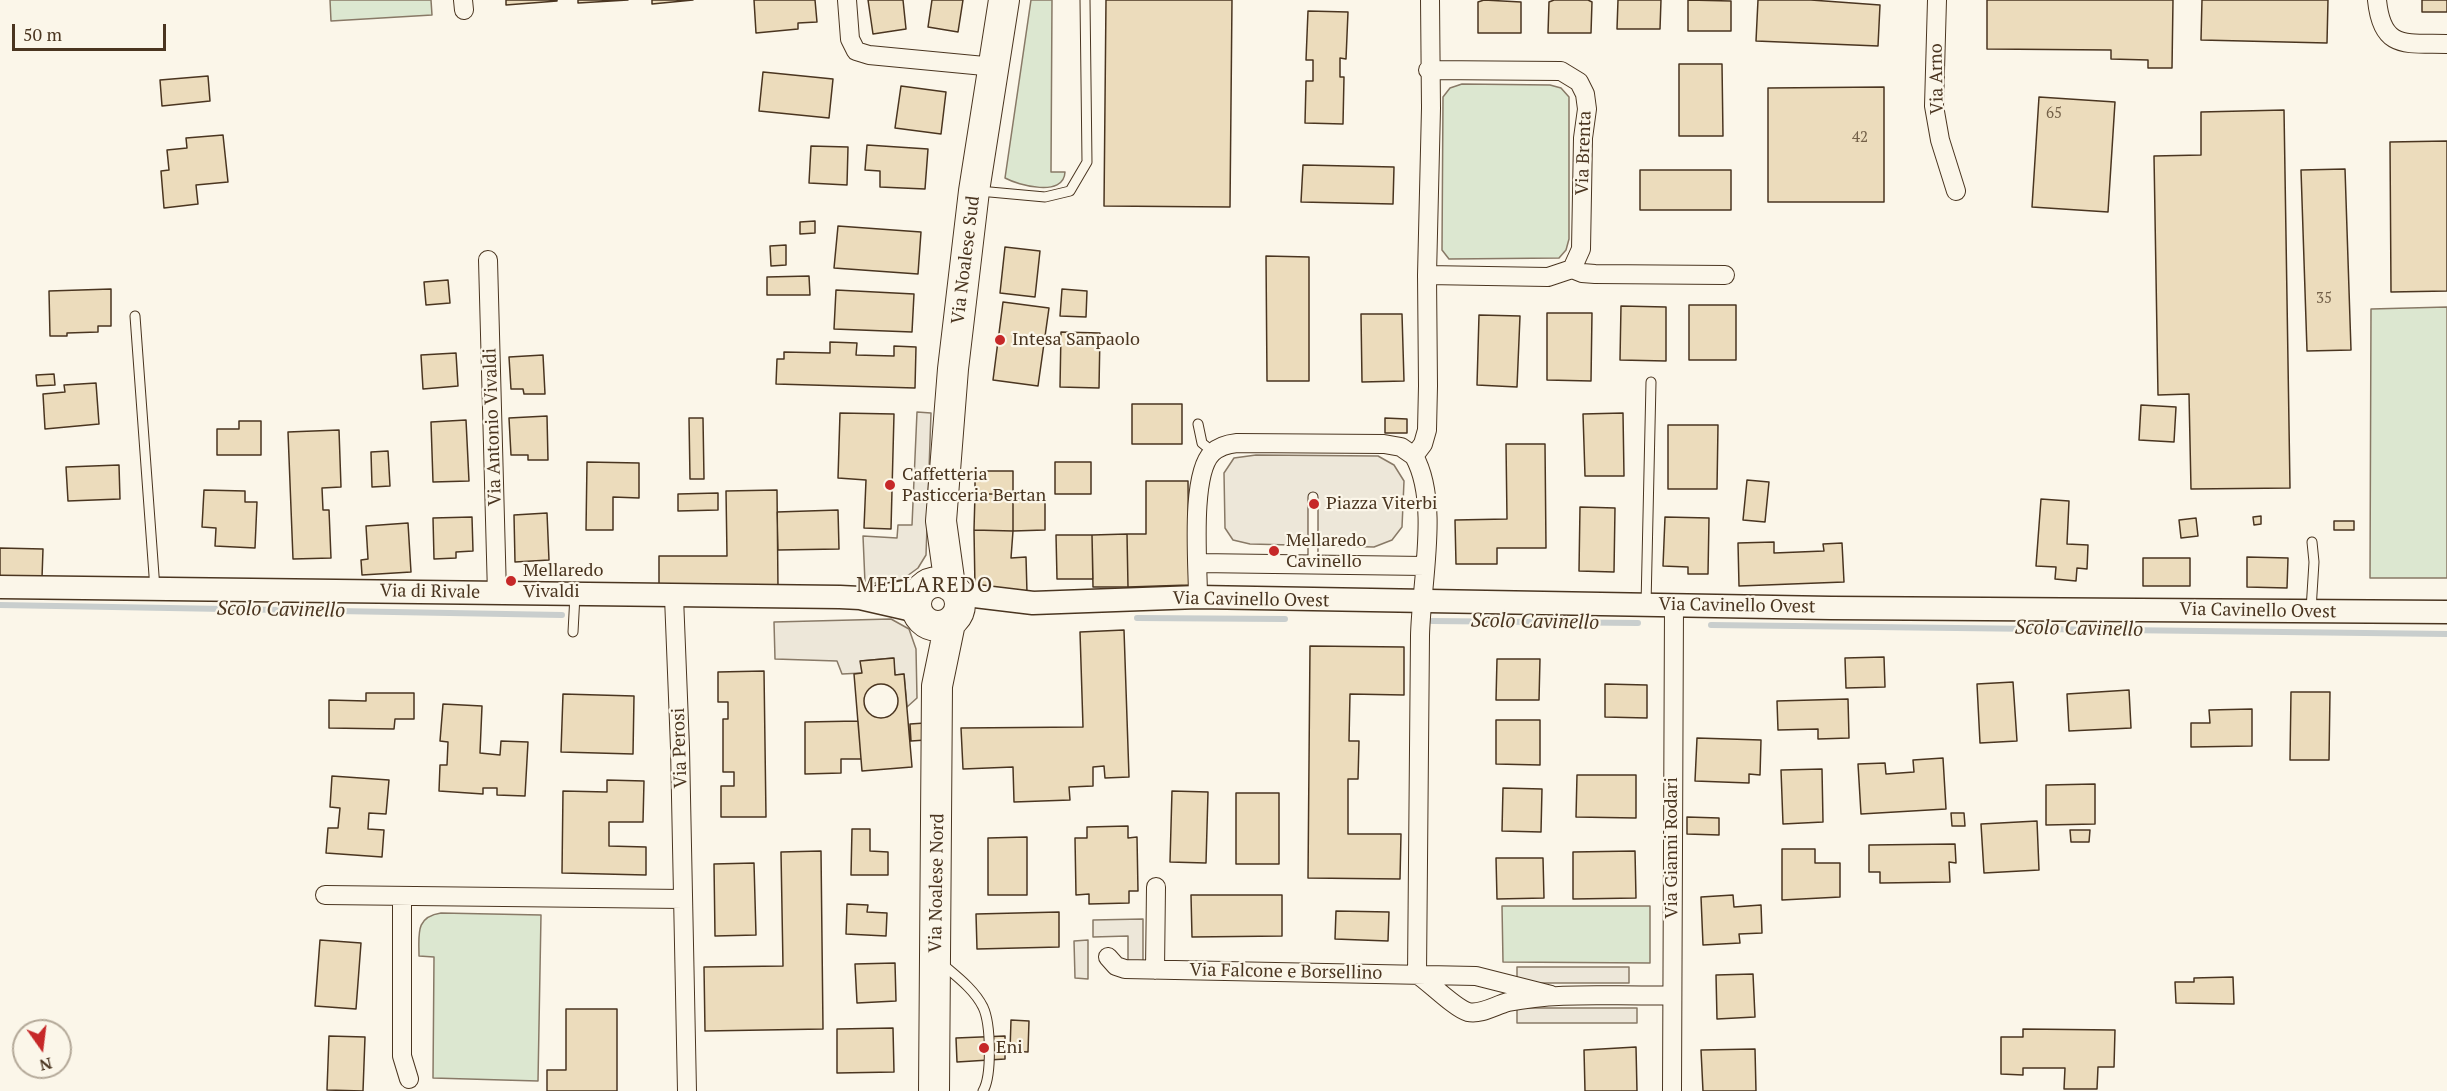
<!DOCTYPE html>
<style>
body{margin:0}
#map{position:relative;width:2447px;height:1091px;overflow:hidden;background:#fbf6e9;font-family:"PT Serif",serif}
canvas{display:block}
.north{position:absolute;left:12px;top:1019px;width:60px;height:60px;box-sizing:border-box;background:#fbf6e9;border:2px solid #b4a999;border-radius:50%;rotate:166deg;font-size:16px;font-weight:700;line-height:24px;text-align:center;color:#4a3520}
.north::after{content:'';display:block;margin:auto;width:21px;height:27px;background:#c62828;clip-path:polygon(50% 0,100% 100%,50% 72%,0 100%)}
.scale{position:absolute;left:12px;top:24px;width:154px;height:27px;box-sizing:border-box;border:3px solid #4a3520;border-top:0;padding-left:8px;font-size:18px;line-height:21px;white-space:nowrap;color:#4a3520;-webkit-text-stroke:4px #fbf6e9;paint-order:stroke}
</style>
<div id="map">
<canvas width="2447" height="1091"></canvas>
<div class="north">N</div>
<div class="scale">50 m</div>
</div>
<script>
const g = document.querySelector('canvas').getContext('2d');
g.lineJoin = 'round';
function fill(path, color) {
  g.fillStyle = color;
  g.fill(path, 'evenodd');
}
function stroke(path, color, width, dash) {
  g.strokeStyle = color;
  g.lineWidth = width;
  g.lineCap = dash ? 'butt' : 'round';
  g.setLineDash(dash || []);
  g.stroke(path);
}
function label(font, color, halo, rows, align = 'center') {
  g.font = font + ' "PT Serif",serif';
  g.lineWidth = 4.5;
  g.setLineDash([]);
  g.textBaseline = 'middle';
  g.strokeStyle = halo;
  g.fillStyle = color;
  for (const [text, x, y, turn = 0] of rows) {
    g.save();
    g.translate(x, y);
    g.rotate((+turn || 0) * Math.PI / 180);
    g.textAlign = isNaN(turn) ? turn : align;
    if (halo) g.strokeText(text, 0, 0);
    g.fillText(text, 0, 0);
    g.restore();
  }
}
const green = new Path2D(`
 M330 0H431L432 15 331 21Z
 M1031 0H1052L1051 172H1065C1064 198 1018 185 1005 178Z
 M1462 84 1550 85 1561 88 1569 97V239L1566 250 1559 258 1449 259 1442 250 1443 97 1450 88Z
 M2447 307V578H2370L2371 309Z
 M1502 906H1650V963L1503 962Z
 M441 913 541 915 538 1081 433 1078 434 957 419 956C419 934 415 917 441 913Z`);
const parking = new Path2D(`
 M917 412 931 413 926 555 918 568 903 579 890 583H865L863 536 897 538 898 525H912Z
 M1256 455 1378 456 1394 465 1404 481 1402 527 1392 540 1374 547 1250 544 1233 540 1225 528 1224 473 1234 458Z
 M891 619 909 629 916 649 917 698 907 707 904 674 895 675 893 658 861 661 862 673 842 674 837 661 775 659 774 622Z
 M1143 919V961H1128V936L1093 937V920Z
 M1088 940V979L1075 978 1074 941Z
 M1517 967H1629V983H1517Z
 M1517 1008H1637V1023H1517Z`);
const stream = new Path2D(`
 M0 605 562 615
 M1137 618 1285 619
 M1432 621 1638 623
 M1711 625 2447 634`);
const building = new Path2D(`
 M506 0H557V1L506 5Z
 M578 0H628L578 3Z
 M652 0H693L652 4Z
 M754 0H815L817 22 798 23V29L756 33Z
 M868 0H903L906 29 873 34Z
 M932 0H963L958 32 928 27Z
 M1106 0H1232L1230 207 1104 206Z
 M1484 0 1521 2V33H1478V2Z
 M1554 0H1588L1592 2 1591 33H1548L1549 2Z
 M1618 0H1661L1660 29H1617Z
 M1688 0 1731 1V31H1688Z
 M1758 0H1811L1880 5 1878 46 1756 41Z
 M1987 0H2173L2172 68H2148V60L2111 59V50L1987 49Z
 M2202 0H2328L2327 43 2201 40Z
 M2422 0H2447V12H2422Z
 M1308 11 1348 12 1346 59 1340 58V77H1344L1343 124 1305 123 1306 81H1313V60H1306Z
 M1679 64H1722L1723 136H1679Z
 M763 72 833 79 829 118 759 111Z
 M208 76 210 101 162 106 160 80Z
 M901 86 946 92 941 134 895 128Z
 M1884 87V202H1768V88Z
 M2039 97 2115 102 2108 212 2032 207Z
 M2284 110 2290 488 2191 489 2189 394 2158 395 2154 156 2201 155V112Z
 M223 135 228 182 196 185 198 204 164 208 161 171 169 170 167 150 187 148 186 138Z
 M2447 141V291L2391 292 2390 142Z
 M867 145 928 149 925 189 880 187V171L865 170Z
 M811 146 848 147 847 185 809 183Z
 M1303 165 1394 167 1393 204 1301 202Z
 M2345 169 2351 350 2307 351 2301 170Z
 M1640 170H1731V210H1640Z
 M815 221V233L800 234V222Z
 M838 226 921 232 918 274 834 268Z
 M786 245V265L771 266 770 246Z
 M1005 247 1040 251 1035 297 1000 293Z
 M1266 256 1309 257V381H1267Z
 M809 276 810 295H767V277Z
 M448 280 450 303 426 305 424 282Z
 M111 289V326H98V332L67 333V336H50L49 291Z
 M1062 289 1087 291 1086 317 1060 316Z
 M836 290 914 294 912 332 834 329Z
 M1003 302 1049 308 1038 386 993 380Z
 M1689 305H1736V360H1689Z
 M1621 306 1666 307V361L1620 360Z
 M1547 313H1592L1591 381 1547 380Z
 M1361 314H1402L1404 381 1362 382Z
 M1479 315 1520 316 1517 387 1477 385Z
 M1061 332 1100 333 1099 388 1060 387Z
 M830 342 857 343 856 355 894 356V346L916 347 915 388 776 384 777 359H784V352L830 353Z
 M456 353 458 386 423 389 421 355Z
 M543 355 545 394H524L523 389H511L509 357Z
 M54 374 55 385 37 386 36 375Z
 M96 383 99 424 45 429 43 394 65 392 64 385Z
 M1132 404H1182V444H1132Z
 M2141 405 2176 407 2174 442 2139 440Z
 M840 413 894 414 891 529 864 528 866 480 838 478Z
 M1623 413 1624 476H1585L1583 414Z
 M547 416 548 460H528V455H511L509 418Z
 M689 418H703L704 479H690Z
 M1385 418 1407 419V433H1385Z
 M466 420 469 481 433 482 431 422Z
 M239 421H261V455H217V429H239Z
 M1668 425H1718L1717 489H1668Z
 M339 430 341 487 322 488 323 510H329L331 558 293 559 288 432Z
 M1506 444H1545L1546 548H1497V564H1456L1455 520 1507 519Z
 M388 451 390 486 372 487 371 452Z
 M587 462 639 463V498L613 497V530H586Z
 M1055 462H1091V494H1055Z
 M119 465 120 499 68 501 66 467Z
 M975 471H1013V494H975Z
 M1747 480 1769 482 1765 522 1743 520Z
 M1146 481H1188L1189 585 1128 587 1127 534H1146Z
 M204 490 245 491V502H257L255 548 215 546 216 528 202 527Z
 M777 490 778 588 659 589V556H727L726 491Z
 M718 493V510L678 511V494Z
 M975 494H1013V531L974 530Z
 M1013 499H1045V530L1013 531Z
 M2041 499 2069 501 2067 544 2088 545 2087 569 2077 568 2076 581 2055 579 2056 567 2036 566Z
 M1580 507 1615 508 1614 572 1579 571Z
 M838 510 839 549 778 550 777 512Z
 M547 513 549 560 515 562 514 515Z
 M2261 516V524L2254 525 2253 517Z
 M472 517 473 551 456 552V558L434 559 433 518Z
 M1665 517 1709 518 1708 574H1688V567L1663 566Z
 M2196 518 2198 536 2181 538 2179 520Z
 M2334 521H2354V530H2334Z
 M408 523 411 572 362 575 361 560 368 559 366 526Z
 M974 530 1013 531 1011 558 1026 557 1027 593 975 588Z
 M1127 534 1128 587H1093L1092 535Z
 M1056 535H1092L1093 579H1057Z
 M1774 542V553L1824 551 1823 544 1842 543 1844 582 1739 586 1738 543Z
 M0 548 43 549 42 578 0 577Z
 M2247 557 2288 558 2287 588 2247 587Z
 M2143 558H2190V586H2143Z
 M1124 630 1129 777 1105 778 1104 766 1093 767V786L1069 787 1070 800 1014 802 1013 767 963 769 961 728 1083 727 1080 632Z
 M1310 646 1404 647V695L1350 694 1349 741H1359L1358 779H1348V834H1401L1400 879 1308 878Z
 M1884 657 1885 687 1846 688 1845 658Z
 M894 658 895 675 904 674 912 767 862 771 854 674 862 673 860 661Z
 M1497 659H1540L1539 700H1496Z
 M764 671 766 817H721V786H734V772H723V719H728V702H718V672Z
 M2013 682 2017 741 1980 743 1977 684Z
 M1605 684 1647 685V718L1605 717Z
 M864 701a17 17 0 1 1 34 0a17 17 0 1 1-34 0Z
 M2129 690 2131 728 2069 731 2067 694Z
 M2291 692H2330L2329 760H2290Z
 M366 693H414V719H395L394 729 329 728V700L366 701Z
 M563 694 634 696 633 754 561 752Z
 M1848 699 1849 738 1818 739V729L1778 730 1777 701Z
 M443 704 482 706 480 753 500 755 501 741 528 742 525 796 497 795V788H483V794L439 791 440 765H447L448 742 440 741Z
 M2252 709V746L2191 747V723H2210L2209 710Z
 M1496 720H1540V765L1496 764Z
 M858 721 861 759H841V773L805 774V722Z
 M925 723 926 740 911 741 910 724Z
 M1697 738 1761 740 1760 775 1749 774V783L1695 781Z
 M1943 758 1946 809 1861 814 1858 764 1885 763 1886 774 1914 772 1913 760Z
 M1822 769 1823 822 1783 824 1781 770Z
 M1577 775H1636V818L1576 817Z
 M332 776 389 780 386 814 369 813 368 829 384 830 382 857 326 853 328 828H338L340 808 330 807Z
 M607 780 644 781 643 822H609V846L646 847V875L562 873 563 791 607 792Z
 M2095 784V824L2046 825V785Z
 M1503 788 1542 789 1541 832 1502 831Z
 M1172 791 1208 792 1206 863 1170 862Z
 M1236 793H1279V864H1236Z
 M1951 813H1964L1965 826H1952Z
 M1687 817 1719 818V835L1687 834Z
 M2037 821 2039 870 1984 873 1981 824Z
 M1128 826V838L1137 837 1138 891H1129V903L1089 904V894L1076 895 1075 838H1087V827Z
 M852 829H870V851L888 852V875H851Z
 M2070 830H2090L2089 842H2071Z
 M1027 837V895H988V838Z
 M1955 844 1956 863 1949 862 1950 882 1880 883V872H1869V845Z
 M1782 849H1815V863H1840V897L1782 900Z
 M821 851 823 1029 705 1031 704 967 783 966 781 852Z
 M1635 851 1636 898 1573 899V852Z
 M1496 858H1543L1544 898 1497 899Z
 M754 863 756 935 715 936 714 864Z
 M1191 895H1282V936L1192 937Z
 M1733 895 1734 907 1761 905 1762 933 1739 934 1740 943 1703 945 1701 897Z
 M847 904 868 905 867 912 887 913 886 936 846 934Z
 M1336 911 1389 912 1388 941 1335 939Z
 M1059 912V947L977 949 976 914Z
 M320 940 361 943 356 1009 315 1006Z
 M895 963 896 1001 857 1003 855 964Z
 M1753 974 1755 1017 1717 1019 1716 975Z
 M2233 977 2234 1004 2176 1003 2175 982H2194V978Z
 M566 1009H617V1091H547V1070H566Z
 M1011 1020 1029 1021 1028 1052 1010 1051Z
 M893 1028 894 1072 837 1073V1029Z
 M2023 1029 2115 1030 2114 1067H2098L2097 1089H2064L2065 1068H2023V1075L2001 1074V1037H2023Z
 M329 1036 365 1037 363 1091 327 1090Z
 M1005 1036V1059L957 1062 956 1038Z
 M1636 1047 1637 1091H1585L1584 1050Z
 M1755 1049 1756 1091H1703L1701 1050Z`);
const service = new Path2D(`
 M979 191 1045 197 1070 191 1087 162 1085 0
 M135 316 155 589
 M1198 424 1202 443 1213 452
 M1313 497V563
 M1646 605 1651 382
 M2311 610 2314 562 2312 542
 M573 632 575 595
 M941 963C956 976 974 989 983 1007 991 1024 992 1076 983 1091`);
const minor = new Path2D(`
 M463 0 464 10
 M847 0 850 39 856 51 869 55 995 67
 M1937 0 1934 106 1940 140 1956 191
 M2377 0C2382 50 2405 43 2447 44
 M488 260 497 594
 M1572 269 1582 273 1595 274 1725 275
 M1427 275 1548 277 1572 269 1581 249 1583 138 1587 109 1585 94 1579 82 1561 71 1428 70
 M1198 563 1425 566
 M674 597 680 748 687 1091
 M1198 597C1198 565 1190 475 1212 453 1219 446 1228 444 1237 443L1384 444 1401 447 1414 456
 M325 895 683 899
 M402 896V1056L409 1079
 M1108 957 1116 966 1125 969 1476 976 1551 995
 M1155 970 1156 887
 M1417 974C1417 861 1418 748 1420 636 1421 583 1440 502 1414 456L1423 444 1427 430 1428 386 1427 275 1431 108 1430 0
 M1417 974C1430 983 1456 1009 1468 1012 1481 1015 1496 1005 1508 1002 1562 991 1616 997 1671 995
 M1672 1091 1674 605`);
const tertiary = new Path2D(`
 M0 587 840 597 860 598 917 611
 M958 594 1033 603 1198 597 1831 608 2447 612
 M880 596 922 589`);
const primary = new Path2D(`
 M916 604a22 22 0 1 1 44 0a22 22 0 1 1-44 0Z
 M950 586 941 521 953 369 974 191 1004 0
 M934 1091 937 686 950 623`);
const markers = [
 [1000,340,6,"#c62828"],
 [890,485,6,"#c62828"],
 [1314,504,6,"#c62828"],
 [1274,551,6,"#c62828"],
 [511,581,6,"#c62828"],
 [984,1048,6,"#c62828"]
];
const numberNames = [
 ["65",2054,114],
 ["42",1860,138],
 ["35",2324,299]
];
const streetNames = [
 ["Via Arno",1937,79,-91],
 ["Via Brenta",1584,153,-88],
 ["Via Noalese Sud",966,260,-83],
 ["Via Antonio Vivaldi",493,427,-92],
 ["Via di Rivale",430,592,1],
 ["Via Cavinello Ovest",1251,600,1],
 ["Via Cavinello Ovest",1737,606,1],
 ["Via Cavinello Ovest",2258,611,1],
 ["Via Perosi",680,748,-92],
 ["Via Gianni Rodari",1672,848,-90],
 ["Via Noalese Nord",937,883,-89],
 ["Via Falcone e Borsellino",1286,972,1]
];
const poiNames = [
 ["Intesa Sanpaolo",1012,340],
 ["Caffetteria",902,475],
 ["Pasticceria Bertan",902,496],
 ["Piazza Viterbi",1326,504],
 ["Mellaredo",1286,541],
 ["Cavinello",1286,562],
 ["Mellaredo",523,571],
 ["Vivaldi",523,592],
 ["Eni",996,1048]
];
const waterNames = [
 ["Scolo Cavinello",281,610,1],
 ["Scolo Cavinello",1535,622,1],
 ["Scolo Cavinello",2079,629,1]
];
const quarterNames = [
 ["MELLAREDO",925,586]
];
fill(green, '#dce7d0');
stroke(green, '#887966', 1.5);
fill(parking, '#ede7d9');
stroke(parking, '#887966', 1.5);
stroke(stream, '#c9cecd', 6);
fill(building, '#ecdcbc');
stroke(building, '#4a3520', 1.5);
stroke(service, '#4a3520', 11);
stroke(minor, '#4a3520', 20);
stroke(tertiary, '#4a3520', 25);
stroke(primary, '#4a3520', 32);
stroke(service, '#fbf6e9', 9);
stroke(minor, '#fbf6e9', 18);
stroke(tertiary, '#fbf6e9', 22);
stroke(primary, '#fbf6e9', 30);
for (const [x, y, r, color] of markers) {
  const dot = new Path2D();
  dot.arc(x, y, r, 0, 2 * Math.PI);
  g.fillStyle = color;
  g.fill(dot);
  stroke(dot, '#fbf6e9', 2);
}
label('15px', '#725f47', null, numberNames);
label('18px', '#4a3520', '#fbf6e9', streetNames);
label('18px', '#4a3520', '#fbf6e9', poiNames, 'left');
label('italic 20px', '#4a3520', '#fbf6e9', waterNames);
g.letterSpacing = '1.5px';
label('21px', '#4a3520', '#fbf6e9', quarterNames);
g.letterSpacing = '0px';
</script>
